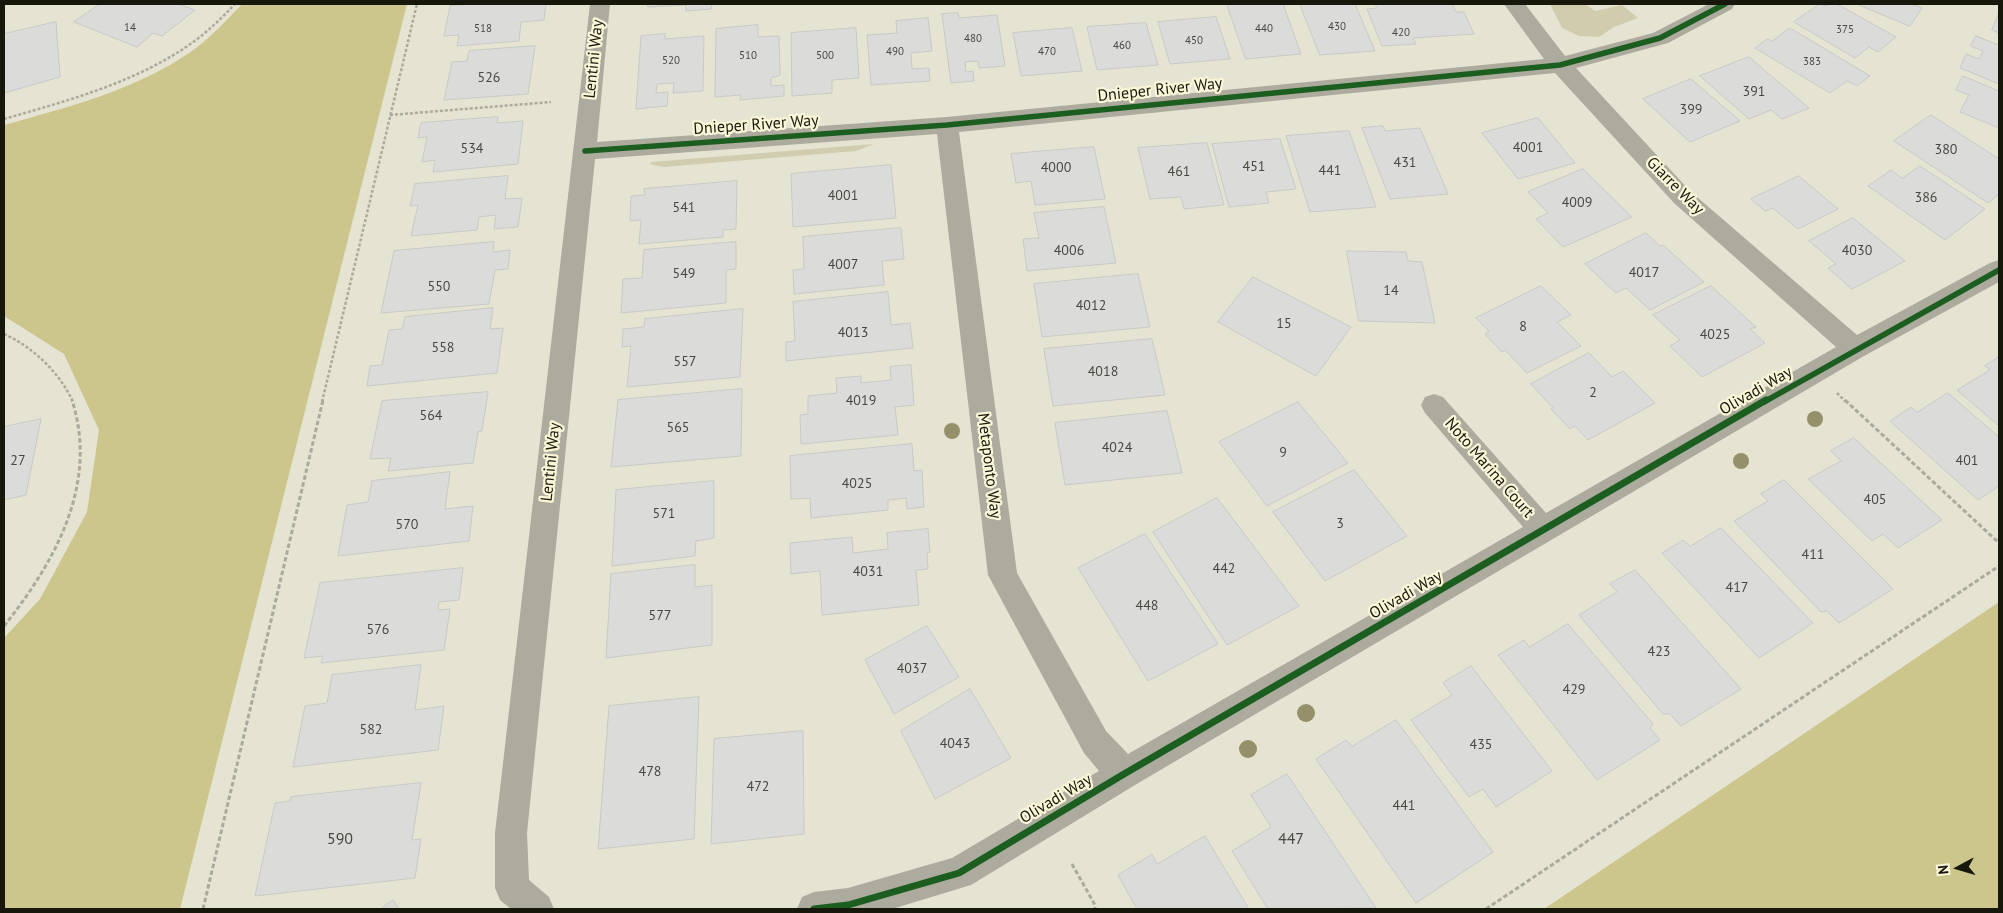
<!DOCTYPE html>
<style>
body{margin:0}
#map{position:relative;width:2003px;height:913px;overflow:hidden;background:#e5e3d2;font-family:"PT Sans",sans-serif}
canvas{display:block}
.frame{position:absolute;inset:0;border:5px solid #18170c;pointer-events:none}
.north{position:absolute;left:1933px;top:843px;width:50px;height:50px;-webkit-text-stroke:4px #faf6d7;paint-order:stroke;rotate:264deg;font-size:14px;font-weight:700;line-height:20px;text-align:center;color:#18170c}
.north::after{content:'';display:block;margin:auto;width:18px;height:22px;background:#18170c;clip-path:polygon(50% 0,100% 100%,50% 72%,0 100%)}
</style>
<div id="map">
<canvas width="2003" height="913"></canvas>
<div class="frame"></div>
<div class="north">N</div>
</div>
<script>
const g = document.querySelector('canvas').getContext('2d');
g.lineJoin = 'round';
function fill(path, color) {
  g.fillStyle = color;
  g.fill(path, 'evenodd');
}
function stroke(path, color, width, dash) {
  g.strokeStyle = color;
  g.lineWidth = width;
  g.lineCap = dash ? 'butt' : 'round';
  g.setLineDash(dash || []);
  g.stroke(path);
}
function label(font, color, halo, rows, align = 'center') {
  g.font = font + ' "PT Sans",sans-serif';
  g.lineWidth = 4.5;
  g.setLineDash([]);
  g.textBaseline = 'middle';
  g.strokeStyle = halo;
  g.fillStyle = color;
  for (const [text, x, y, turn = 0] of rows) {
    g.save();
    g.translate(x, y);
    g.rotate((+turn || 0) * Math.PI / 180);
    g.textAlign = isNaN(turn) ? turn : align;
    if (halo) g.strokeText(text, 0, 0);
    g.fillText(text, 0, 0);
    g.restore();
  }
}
const green = new Path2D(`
 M1550 4H1585L1595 11 1622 5 1638 18 1614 27 1599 37 1579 36 1562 28Z
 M874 144 856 151 663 167 650 164 651 162Z`);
const water = new Path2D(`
 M242 4H407L180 909H4V638L40 599 87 512 99 430 64 354 4 316V125C69 107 136 90 192 51 210 38 227 20 242 4Z
 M1999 602V909H1544Z`);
const building = new Path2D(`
 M100 4H178L195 10 162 36 153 33 137 47 74 22Z
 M476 4H546L544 20 521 22 519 41 457 46 459 35 444 36 450 6Z
 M648 4H712L711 9 686 11V5L648 7Z
 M1227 4H1283L1301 54 1246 59Z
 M1300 4H1355L1375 51 1320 55Z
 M1375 4H1452L1456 12H1464L1474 34 1413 38 1416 44 1382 46 1367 9 1377 8Z
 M1820 4 1826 6 1829 4H1837L1896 37 1878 52 1869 47 1855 58 1794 22Z
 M1857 4H1912L1922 8 1910 26Z
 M958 13 959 18 997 15 1005 66 979 68 978 61 965 62 966 72 973 71 974 81 951 83 942 14Z
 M1999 13V33L1992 30Z
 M1216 17 1230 59 1170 64 1158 22Z
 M928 18 932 51 911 53 912 69 929 68 930 81 871 85 867 35 897 33 896 21Z
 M56 22 60 77 4 93V34Z
 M1146 23 1158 65 1097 70 1087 27Z
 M758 25V37L779 36 780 75 771 78V86L784 85V96L740 100 741 95 715 97 716 29Z
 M856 28 859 78 832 80V93L792 96 791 33Z
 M1072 28 1082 71 1021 76 1013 33Z
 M1790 28 1870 76 1857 86 1847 81 1830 93 1755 48 1767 39 1772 41Z
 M665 34V39L704 36 703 91 673 93 674 83 657 84 656 93 668 92 667 106 636 109 641 36Z
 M1976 36 1999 45V84L1960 68 1966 54 1979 59 1983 51 1971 46Z
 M535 46 528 94 444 100 452 62 467 61 469 51Z
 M1749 57 1809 108 1782 119 1771 110 1749 119 1700 76Z
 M1963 76 1999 91V128L1960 112 1969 95 1956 90Z
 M1691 79 1740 121 1690 142 1643 99Z
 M1931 115 1999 159V194L1988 203 1894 141Z
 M498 117 497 123 523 121 518 164 433 172 435 160 422 162 427 137 418 138 421 123Z
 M1538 118 1575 163 1518 179 1482 133Z
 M1383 126 1385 131 1420 128 1448 194 1390 199 1362 128Z
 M1349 131 1376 207 1310 212 1286 136Z
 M1280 139 1296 189 1266 192 1269 203 1229 207 1212 144Z
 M1207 143 1224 205 1184 209 1181 197 1150 199 1138 148Z
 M1094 147 1105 199 1035 205 1031 181 1016 183 1011 154Z
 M891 165 896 218 793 227 791 174Z
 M1920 166 1985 209 1945 240 1868 186 1891 170 1902 178Z
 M1583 169 1632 217 1563 247 1536 219 1548 213 1528 192Z
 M508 176 505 199 522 198 518 227 494 229 496 215 479 217 477 230 411 236 418 205 410 206 415 184Z
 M1799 176 1838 209 1798 229 1773 208 1765 211 1751 199Z
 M737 181 736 229 723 230V237L639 244 641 220 630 221 631 196 645 195 644 189Z
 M1104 207 1116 263 1027 271 1023 239 1039 238 1034 213Z
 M1853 218 1905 261 1852 289 1828 268 1836 264 1809 241Z
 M901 228 904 259 882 261 884 285 794 294 793 270 804 269 803 237Z
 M1646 233 1660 246 1663 245 1704 282 1650 310 1626 288 1616 293 1585 264Z
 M494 242 493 252 510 250 508 269 495 270 489 304 381 313 394 251Z
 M736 242V269L726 270V303L621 313 623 279 642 278 644 250Z
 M1347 251 1406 252 1408 261 1422 262 1435 323 1359 321Z
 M1138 274 1150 327 1042 337 1034 284Z
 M1253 277 1351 327 1316 376 1218 322Z
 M1541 286 1571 315 1557 322 1581 346 1527 373 1505 350 1502 352 1485 334 1489 331 1476 318Z
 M1711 286 1756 327 1750 329 1765 343 1702 377 1670 346 1680 340 1653 315Z
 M888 292 891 325 910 323 913 348 786 361V342L795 341 793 302Z
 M493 308 490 329 503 328 497 373 367 386 370 366 382 365 389 330 402 329 405 317Z
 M743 309 740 377 627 387 631 346 622 347 623 329 644 327 645 319Z
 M1152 339 1165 395 1053 406 1044 349Z
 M1589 353 1612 377 1623 371 1655 403 1588 440 1575 426 1570 429 1551 409 1553 408 1531 384Z
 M1999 357V426L1957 390 1990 370 1985 366Z
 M911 365 914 405 895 407 898 435 801 444 800 415 808 414V396L837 393 836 378 861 376V383L891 380 890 367Z
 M742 389 741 456 611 467 618 400Z
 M488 392 482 431 478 432 473 463 388 471 391 458 370 459 382 401Z
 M1948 393 1999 437V486L1978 500 1890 421 1911 407 1917 412Z
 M1298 402 1348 463 1267 506 1219 442Z
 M1167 411 1182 473 1065 485 1055 423Z
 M41 419 26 495 4 500V427Z
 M1854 438 1942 520 1898 548 1883 534 1872 541 1808 479 1841 461 1831 451Z
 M912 444 914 471 922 470 924 507 907 509 906 498 888 500V510L811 518 810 498 791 499 790 456Z
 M1354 470 1407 536 1325 581 1273 512Z
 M450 472 445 509 473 506 469 541 338 556 347 505 368 502 372 481Z
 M1784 480 1893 589 1839 623 1827 611 1821 612 1734 521 1768 501 1761 494Z
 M714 481V538L696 541 695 556 612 566 616 490Z
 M1217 498 1299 606 1227 645 1153 532Z
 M1721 528 1813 623 1759 658 1662 553 1683 540 1690 546Z
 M928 529 930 552 927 553 928 569 916 570 919 605 822 615 820 571 791 574 790 543 852 537 853 553 888 549 887 533Z
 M1145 534 1218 644 1148 681 1078 568Z
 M695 565V587L712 585V645L606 658 611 574Z
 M463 568 459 600 439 602 438 610 450 609 444 650 321 663 323 656 304 658 320 583Z
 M1635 570 1741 689 1681 726 1670 714H1663L1579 615 1617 592 1610 584Z
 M1568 624 1653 724 1650 728 1660 740 1597 780 1498 655 1524 640 1529 647Z
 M927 626 959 677 894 714 865 660Z
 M421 665 415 710 444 706 438 750 293 767 305 706 327 703 332 675Z
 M1471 666 1552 771 1496 807 1483 789 1469 797 1411 720 1452 695 1443 683Z
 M970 689 1011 758 935 799 901 731Z
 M699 697 694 839 598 849 609 706Z
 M1396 720 1493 852 1416 903 1316 759 1346 740 1352 746Z
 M803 731 804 834 711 844 714 739Z
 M1287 774 1376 908 1268 909 1232 851 1271 827 1251 795Z
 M421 783 412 840 421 839 415 878 255 896 275 803 290 801 291 797Z
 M1205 836 1249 909H1137L1118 875 1152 854 1157 864Z
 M393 900 399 909H381Z`);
const pathFar1 = new Path2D(`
 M390 115 551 102
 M4 119C66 101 131 84 186 47 204 35 220 20 235 4
 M4 334C33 347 60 373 73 402
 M1837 393 1846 402
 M322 402 417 4`);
const path = new Path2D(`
 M1845 400 1999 543
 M4 626C55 562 99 484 72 400
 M1072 864 1095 905V909
 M203 909 323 400
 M1486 909 1999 566`);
const minor = new Path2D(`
 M590 4H610L597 142 947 117 1544 59 1504 4H1525L1565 56 1653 33 1709 4H1735L1732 9 1668 43 1576 68 1690 191 1857 335 1990 263 1999 260V282L1864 356 1699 453 1135 785 971 885 892 909H797L802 897 814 892 848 888 952 858 1099 771 1084 753 988 575 937 134 595 159 527 833 529 880 549 897 554 909H511L500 900 495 888V833ZM1555 73 1674 203 1836 347 1546 513 1443 397 1434 394 1425 397 1421 405 1425 413 1523 527 1128 754 1106 731 1017 573 959 132Z`);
const cyclewayFar1 = new Path2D(`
 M585 151 947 125 1560 65 1660 38 1725 4
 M1764 402 1999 270`);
const cycleway = new Path2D(`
 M814 909 848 905 959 873 1124 774 1766 400`);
const trees = [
 [1815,419,8],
 [952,431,8],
 [1741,461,8],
 [1306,713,9],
 [1248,749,9]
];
const farNumbernames = [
 ["430",1337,27],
 ["14",130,28],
 ["518",483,29],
 ["440",1264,29],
 ["375",1845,30],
 ["420",1401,33],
 ["480",973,39],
 ["450",1194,41],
 ["460",1122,46],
 ["490",895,52],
 ["470",1047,52],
 ["510",748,56],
 ["500",825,56],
 ["520",671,61],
 ["383",1812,62]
];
const numberNames = [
 ["526",489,78],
 ["391",1754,92],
 ["399",1691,110],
 ["4001",1528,148],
 ["534",472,149],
 ["380",1946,150],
 ["431",1405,163],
 ["451",1254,167],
 ["4000",1056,168],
 ["441",1330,171],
 ["461",1179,172],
 ["4001",843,196],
 ["386",1926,198],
 ["4009",1577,203],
 ["541",684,208],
 ["4006",1069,251],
 ["4030",1857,251],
 ["4007",843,265],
 ["4017",1644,273],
 ["549",684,274],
 ["550",439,287],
 ["14",1391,291],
 ["4012",1091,306],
 ["15",1284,324],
 ["8",1523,327],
 ["4013",853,333],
 ["4025",1715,335],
 ["558",443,348],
 ["557",685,362],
 ["4018",1103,372],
 ["2",1593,393],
 ["4019",861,401],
 ["564",431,416],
 ["565",678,428],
 ["4024",1117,448],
 ["9",1283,453],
 ["27",18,461],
 ["401",1967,461],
 ["4025",857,484],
 ["405",1875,500],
 ["571",664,514],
 ["3",1340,524],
 ["570",407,525],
 ["411",1813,555],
 ["442",1224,569],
 ["4031",868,572],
 ["417",1737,588],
 ["448",1147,606],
 ["577",660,616],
 ["576",378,630],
 ["423",1659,652],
 ["4037",912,669],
 ["429",1574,690],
 ["582",371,730],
 ["4043",955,744],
 ["435",1481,745],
 ["478",650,772],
 ["472",758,787],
 ["441",1404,806]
];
const streetNames = [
 ["Lentini Way",594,59,-84],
 ["Dnieper River Way",1160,90,-6],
 ["Dnieper River Way",756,125,-4],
 ["Giarre Way",1675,186,45],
 ["Olivadi Way",1756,391,-30],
 ["Lentini Way",551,462,-84],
 ["Metaponto Way",989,466,83],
 ["Noto Marina Court",1489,468,49],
 ["Olivadi Way",1406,595,-30],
 ["Olivadi Way",1056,799,-31]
];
const nearNumbernames = [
 ["590",340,839],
 ["447",1291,839]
];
fill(green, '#d1ccad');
fill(water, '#ccc58c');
fill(building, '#dbdcda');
stroke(building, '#c7c9c6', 1);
stroke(pathFar1, '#abaa9e', 2.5, [3, 2]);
stroke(path, '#abaa9e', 3, [4.5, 2.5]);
fill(minor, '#adab9e');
stroke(cyclewayFar1, '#1b5e20', 5.5);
stroke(cycleway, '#1b5e20', 7);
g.fillStyle = '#96906a';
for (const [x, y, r] of trees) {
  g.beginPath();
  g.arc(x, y, r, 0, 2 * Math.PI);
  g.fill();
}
label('11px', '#494840', null, farNumbernames);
label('14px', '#494840', null, numberNames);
label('16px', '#18170c', '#faf6d7', streetNames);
label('16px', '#494840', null, nearNumbernames);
</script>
